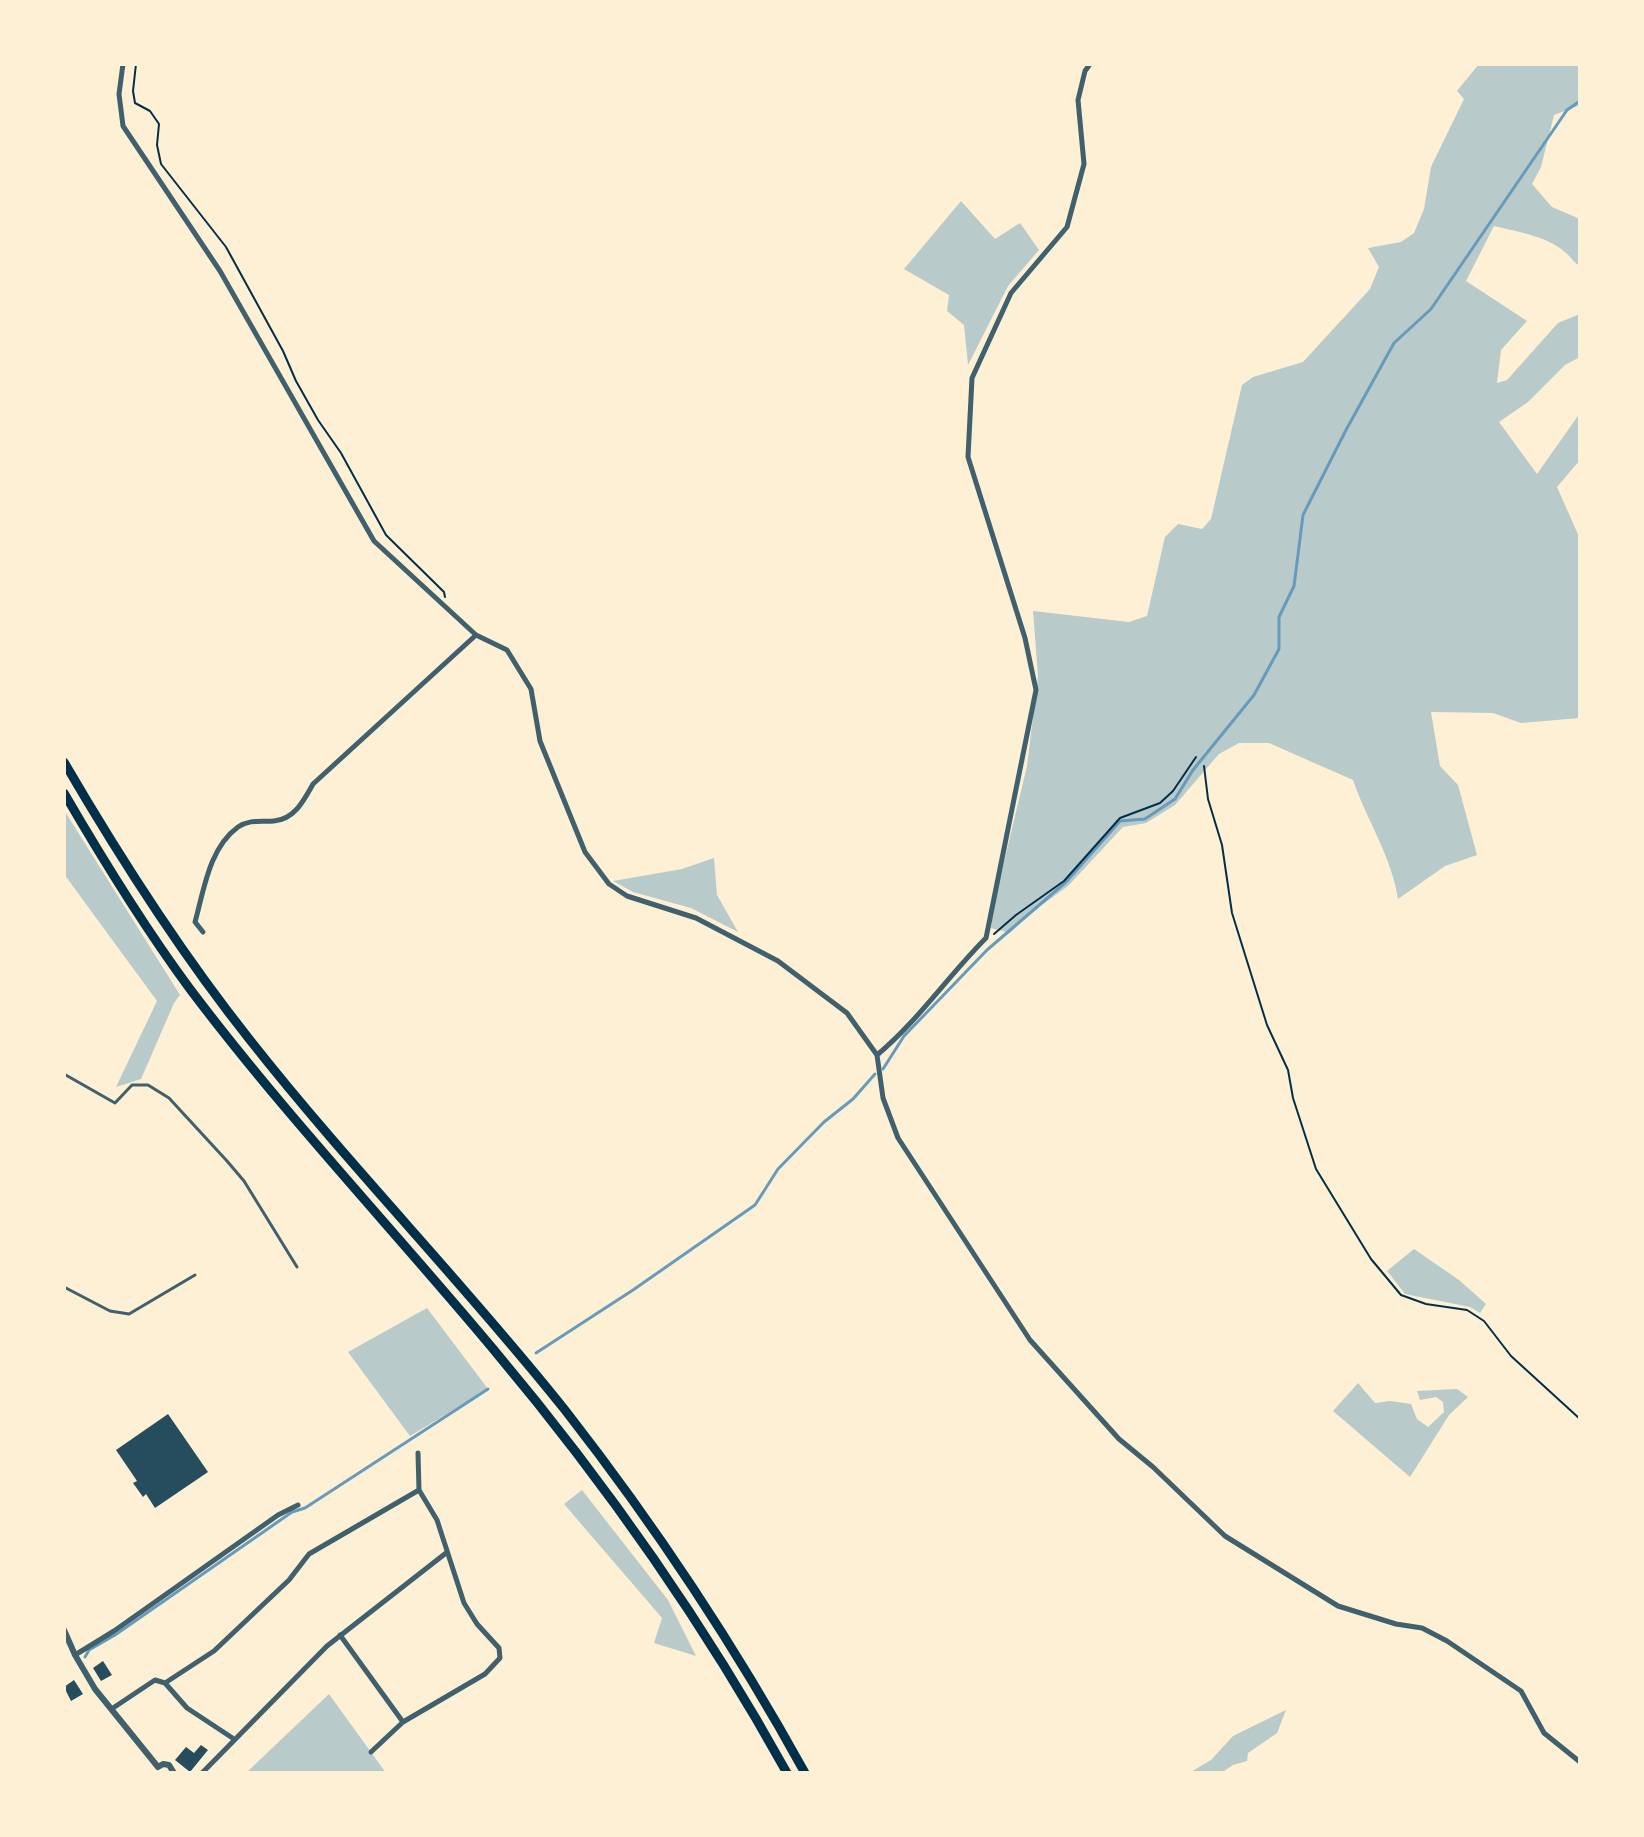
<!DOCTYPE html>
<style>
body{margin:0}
#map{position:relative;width:1644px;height:1837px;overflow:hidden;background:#fdf0d5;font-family:"Zilla Slab",serif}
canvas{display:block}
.frame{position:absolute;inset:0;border:66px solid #fdf0d5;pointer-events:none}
</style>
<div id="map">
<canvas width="1644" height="1837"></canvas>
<div class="frame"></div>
</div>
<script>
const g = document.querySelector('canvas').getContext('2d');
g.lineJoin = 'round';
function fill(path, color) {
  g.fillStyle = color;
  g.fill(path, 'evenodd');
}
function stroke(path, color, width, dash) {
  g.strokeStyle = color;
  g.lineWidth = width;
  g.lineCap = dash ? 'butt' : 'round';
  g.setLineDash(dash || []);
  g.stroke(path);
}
const green = new Path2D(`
 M1479 64H1580V105L1554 115 1541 167 1532 184 1552 207 1580 219V266C1573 262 1572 258 1566 253 1548 236 1518 232 1494 226L1466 281 1527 321 1501 350 1497 383 1507 380 1558 323 1580 314V357L1565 365 1528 402 1499 422 1537 474 1580 413V460L1557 487 1580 539V718L1521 723 1493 713 1431 712 1440 766 1458 785 1477 855 1445 866 1398 899C1392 857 1367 821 1353 780L1269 743H1239L1219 754 1175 805 1146 823 1123 827 1068 886 1024 918 1010 933 991 928 993 908 1027 766 1038 676 1033 611 1129 622 1147 616 1165 537 1178 524 1202 529 1211 519 1242 385 1253 377 1303 362 1370 289 1379 267 1368 248 1401 242 1414 233 1424 209 1431 167 1464 99 1457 91Z
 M961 201 995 239 1020 223 1039 250 1008 286 968 365 964 325 947 311 949 295 904 269Z
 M64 810 180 995 174 1003 141 1079 116 1087 157 1001 64 874Z
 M714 858 717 895 738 932 691 908 633 892 613 881 682 869Z
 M1414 1249 1459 1280 1486 1304 1480 1313 1470 1307 1405 1294 1387 1271Z
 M427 1308 488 1389 410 1436 348 1352Z
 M1358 1383 1375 1403 1390 1401 1411 1404 1417 1419 1428 1427 1444 1412 1443 1402 1436 1397 1420 1400 1417 1391 1457 1389 1468 1397 1449 1415 1410 1477 1333 1411Z
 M582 1490 668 1600 696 1656 654 1643 662 1618 564 1504Z
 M329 1694 386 1773H246Z
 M1286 1710 1277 1733 1248 1753 1247 1761 1233 1765 1221 1773H1189L1211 1760 1233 1736Z`);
const stream = new Path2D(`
 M883 1069 904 1036 987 950 1066 882 1120 821 1145 819 1175 799 1193 770 1254 695 1279 649V617L1294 586 1303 515 1346 430 1394 343 1431 309 1567 110 1580 101
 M536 1353 633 1290 755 1205 778 1169 824 1122 853 1099 875 1074
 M85 1657 89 1650 115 1635 292 1512 305 1508 488 1389`);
const building = new Path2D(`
 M168 1414 208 1472 155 1508 146 1494 143 1497 133 1483 137 1481 116 1450Z
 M103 1661 112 1675 101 1681 93 1668Z
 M74 1680 83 1694 71 1701 64 1687Z
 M201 1745 208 1750 190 1772 175 1760 186 1747 194 1753Z`);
const path = new Path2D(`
 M136 64 133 91 135 103 150 111 159 124 157 145 161 164 226 247 283 351 296 381 318 420 341 453 386 535 444 592 445 597
 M1204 766 1208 799 1222 845 1232 913 1267 1025 1288 1070 1293 1098 1316 1169 1371 1259 1401 1295 1426 1304 1467 1310 1484 1321 1511 1356 1580 1419
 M994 934 1016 915 1064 881 1120 818 1160 803 1173 791 1196 757`);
const service = new Path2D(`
 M64 1074 115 1103 132 1085H148L169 1098 227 1161 244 1181 297 1267
 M64 1287 110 1311 129 1314 195 1275`);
const minor = new Path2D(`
 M123 64 119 94 123 126 220 271 374 541 476 635 507 650 531 689 540 741 585 852 609 884 627 896 696 918 778 961 847 1013 877 1055 883 1098 898 1138 1030 1340 1119 1439 1153 1467 1225 1536 1338 1606 1396 1624 1422 1628 1447 1641 1521 1691 1544 1733 1580 1762
 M203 932 195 922C204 890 209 848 238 827 250 819 261 822 274 821 295 819 304 800 313 784L476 635
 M877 1055C918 1021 948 976 986 938L1036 690 1025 638 968 457 972 378 1011 293 1067 227 1084 164 1078 100 1085 71 1090 64
 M340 1635 403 1722 485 1674 500 1658 499 1648 477 1624 464 1603 437 1520 419 1490 418 1453
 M75 1655 114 1631 278 1515 298 1505
 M165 1683 214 1651 289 1580 309 1554 419 1490
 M113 1708 155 1680 165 1683 187 1708 234 1739
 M371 1752 403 1722
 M202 1773 327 1646 446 1553`);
const tertiary = new Path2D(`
 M64 1630 75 1655 95 1689 158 1767
 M158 1767 163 1764 169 1765 174 1773`);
const trunk = new Path2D(`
 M64 762C120 858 180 952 250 1040 350 1167 464 1283 565 1410 654 1524 735 1646 805 1773
 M64 793C103 860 144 927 190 989 285 1115 393 1229 494 1350 604 1481 704 1623 787 1773`);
fill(green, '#b9caca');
stroke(stream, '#669bbc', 3);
fill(building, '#264d5e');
stroke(path, '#003049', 2);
stroke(service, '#3f606c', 3);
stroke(minor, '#3f606c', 5);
stroke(tertiary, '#3f606c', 6);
stroke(trunk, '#003049', 9);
</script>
